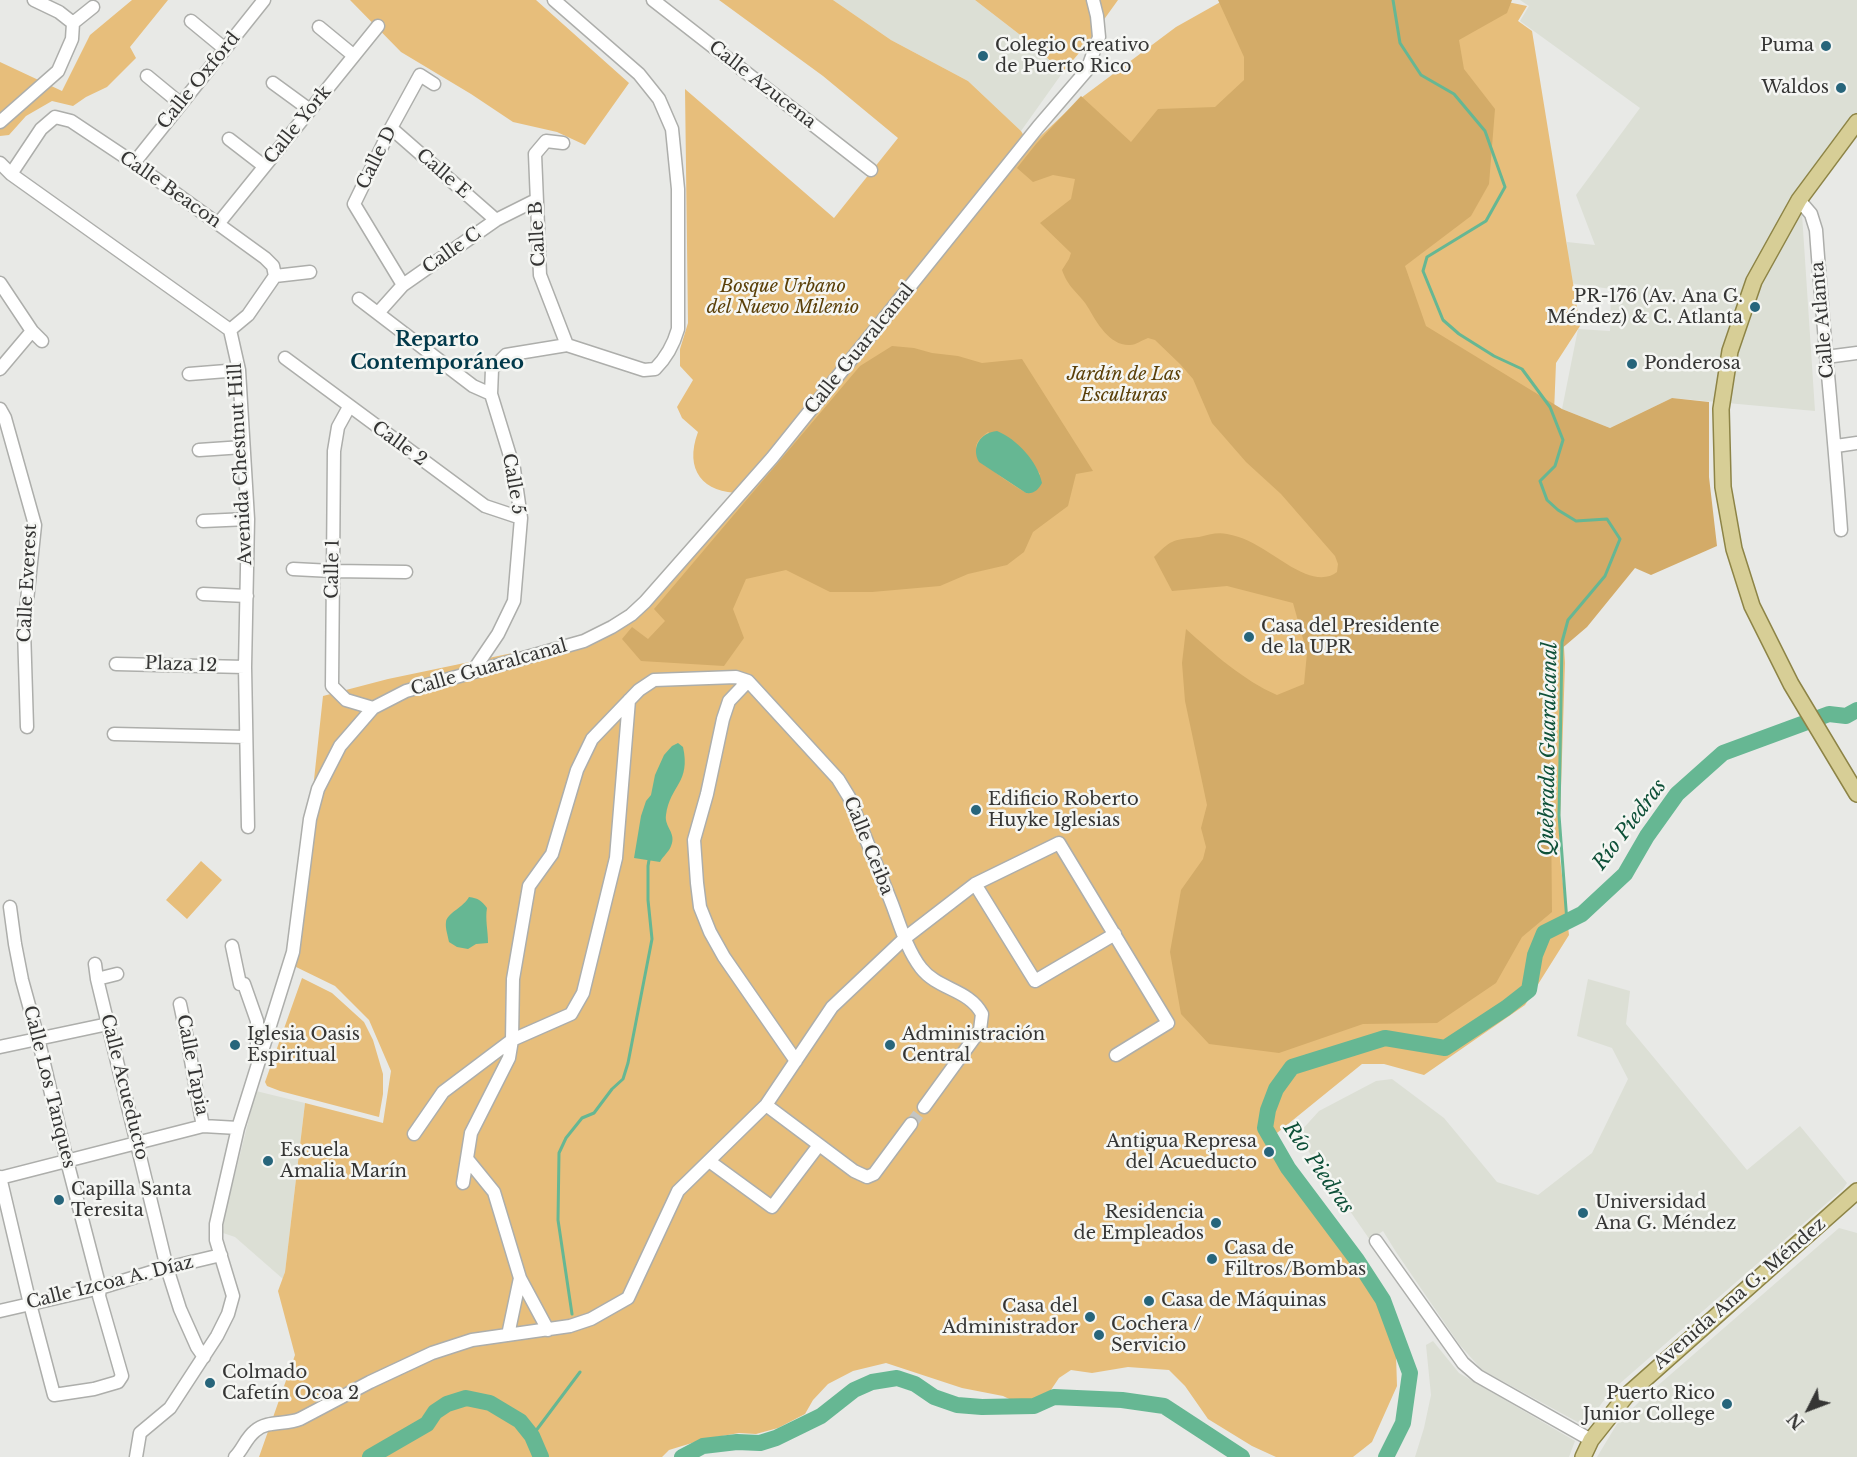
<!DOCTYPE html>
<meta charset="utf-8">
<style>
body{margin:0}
#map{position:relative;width:1857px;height:1457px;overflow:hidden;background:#e8e9e6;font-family:"Libre Baskerville",serif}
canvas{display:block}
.north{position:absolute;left:1779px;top:1379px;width:60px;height:60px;-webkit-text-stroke:4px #f5f6f3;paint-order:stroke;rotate:228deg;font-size:16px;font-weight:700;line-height:24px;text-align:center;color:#353534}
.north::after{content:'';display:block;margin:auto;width:21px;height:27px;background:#353534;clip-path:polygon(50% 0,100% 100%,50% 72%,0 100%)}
</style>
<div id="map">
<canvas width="1857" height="1457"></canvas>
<div class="north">N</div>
</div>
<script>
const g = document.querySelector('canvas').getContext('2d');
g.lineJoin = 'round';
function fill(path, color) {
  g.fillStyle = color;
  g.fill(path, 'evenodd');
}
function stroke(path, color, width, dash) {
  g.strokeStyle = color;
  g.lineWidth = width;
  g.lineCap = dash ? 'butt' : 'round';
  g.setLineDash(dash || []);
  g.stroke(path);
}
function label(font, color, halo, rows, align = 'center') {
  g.font = font + ' "Libre Baskerville",serif';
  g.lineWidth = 5;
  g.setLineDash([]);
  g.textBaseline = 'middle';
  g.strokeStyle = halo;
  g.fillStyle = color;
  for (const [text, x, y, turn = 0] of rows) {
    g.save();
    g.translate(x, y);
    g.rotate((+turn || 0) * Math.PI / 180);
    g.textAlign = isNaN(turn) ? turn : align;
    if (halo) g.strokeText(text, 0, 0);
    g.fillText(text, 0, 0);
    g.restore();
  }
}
const built = new Path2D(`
 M833 0H975L1028 41 1063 72 1021 131 968 81 891 40Z
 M1520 0H1857V118L1802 214 1815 411 1672 398 1610 428 1562 409 1578 329 1610 331 1611 289 1569 283 1567 242 1595 245 1576 195 1640 108 1520 21 1529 6Z
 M1588 979 1630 991 1626 1024 1747 1170 1800 1126 1847 1183 1843 1189 1610 1392 1585 1426 1482 1370 1459 1344 1396 1252 1383 1231 1370 1240 1307 1149 1300 1132 1319 1111 1376 1081 1392 1079 1444 1118 1497 1182 1538 1195 1592 1153 1628 1079 1612 1048 1577 1036Z
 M256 1091 305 1103 285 1272 283 1279 235 1237 223 1233 224 1218Z
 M1839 1228 1857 1233V1457H1597L1617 1424 1640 1401Z
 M1433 1341 1459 1373 1575 1441 1569 1457H1415L1424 1428 1431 1395 1426 1345Z`);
const green = new Path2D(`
 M132 0H168L130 47 136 58 107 87 86 97 73 106 52 101 26 116 9 135 0 136V62L62 91 90 35Z
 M350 0H536L629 83 585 145 557 132 513 122 471 94 401 52Z
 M719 0H833L891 40 968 81 1021 131 1030 146 1081 98 1176 27 1224 0H1498L1527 6 1518 21 1532 31 1580 326 1556 363 1552 462 1565 663 1559 850 1569 935 1525 1005 1424 1075 1384 1064H1362L1272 1137 1277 1148 1361 1260 1395 1323 1397 1386 1372 1442 1353 1457H1276L1252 1446 1208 1419 1185 1386 1169 1370 1128 1367 1092 1373 1071 1370 1059 1378 1036 1412 1003 1396 962 1388 886 1363 853 1371 828 1384 813 1400 805 1414 778 1428 756 1434 739 1433 705 1439 669 1450 662 1457H259L295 1355 278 1291 285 1272 305 1103 383 1123 391 1071 369 1020 335 986 294 966 323 696 388 679 589 637 635 620 672 582 746 493C705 495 683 472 698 432L682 418 677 407 693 380 680 366V349L688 323 685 89 834 218 898 138 823 76Z
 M975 0H1118L1085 46 1063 72 1028 41Z
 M201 861 222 880 187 919 166 900Z
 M302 978 332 993 364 1022 373 1040 383 1074V1094L379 1117 280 1091 267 1086 265 1082Z`);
const forest = new Path2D(`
 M1218 0H1512L1507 13 1459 40 1464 69 1495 109 1489 184 1471 216 1405 266 1426 326 1562 409 1610 428 1672 398 1709 402V477L1717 546 1651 575 1635 568 1587 627 1546 662 1550 715 1552 912 1522 937 1496 983 1437 1023 1363 1024 1279 1053 1209 1044 1181 1014 1170 952 1181 890 1203 859 1206 847 1201 828 1207 805 1185 701 1182 663 1186 629C1214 654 1243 680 1277 695L1304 684 1307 653 1293 603 1227 586 1172 591 1154 557C1173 538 1174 540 1199 537 1208 535 1217 532 1227 534 1257 539 1279 563 1306 574 1316 578 1329 579 1337 572L1338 564 1335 556 1281 494 1246 462 1212 423 1193 379 1180 364 1155 340 1148 338C1142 340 1136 345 1130 345 1110 346 1097 323 1089 309 1080 293 1069 290 1062 270L1069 259 1071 253 1040 223 1071 199 1075 179 1053 175 1033 182 1017 168 1036 144 1081 96 1131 142 1158 109 1215 107 1244 80V57Z
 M892 346 914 348 932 353 958 356 982 363 1022 359 1093 471 1076 474 1068 506 1033 532 1024 552 1007 565 968 574 940 586 872 592H830L786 570 746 579 733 609 744 638 724 666 641 661 622 639 632 627 648 639 665 621 654 609 860 366ZM988 432 1035 467 1040 474 1026 493C1014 485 975 463 976 447 977 440 983 436 988 432Z`);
const water = new Path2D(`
 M997 431C1017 439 1038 462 1042 483 1038 490 1034 494 1026 493L979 462C971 447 980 433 997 431Z
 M678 743 683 747C691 783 670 785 666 815 664 827 677 833 671 846 669 852 663 856 660 862L634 858 641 816 646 801 651 795 655 775 664 755 672 746Z
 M469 897C478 898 482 901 487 908 485 919 488 931 488 943L476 944 468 949 457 947 449 942C448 936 445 928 446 922 447 913 464 907 469 897Z`);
const stream = new Path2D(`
 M1393 0 1400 43 1421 75 1454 94 1485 131 1505 187 1486 221 1427 257 1423 271 1443 320 1459 334 1494 356 1522 369 1550 407 1563 440 1555 466 1540 481 1547 500 1558 510 1576 521 1607 519 1620 539 1605 576 1568 620 1562 642 1559 815 1567 922
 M572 1314 558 1220 559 1153 566 1138 582 1118 594 1113 612 1089 623 1079 628 1063 652 939 648 900V866L649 860
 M532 1436 580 1372`);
const river = new Path2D(`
 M370 1457 427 1424 435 1412 447 1404 466 1398 490 1403 520 1421 532 1436 541 1457
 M682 1457 703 1446 737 1442 760 1443 776 1438 821 1416 854 1390 872 1382 897 1378 915 1384 934 1397 957 1405 982 1407 1034 1406 1054 1397 1122 1400 1164 1406 1242 1457
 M1386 1457 1403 1423 1410 1373 1383 1300 1357 1260 1288 1168 1265 1128 1268 1110 1276 1089 1292 1067 1385 1038 1445 1048 1506 1008 1529 990 1535 955 1544 933 1582 914 1625 874 1647 836 1677 794 1723 753 1829 714 1846 716 1857 710`);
const minorTunnel = new Path2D(`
 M911 1124 924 1107`);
const minor = new Path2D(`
 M34 0 59 12 73 23
 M653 0 871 170
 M191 21 225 49
 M73 23 93 7
 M319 27 353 55
 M147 76 181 104
 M273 83 310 110
 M0 122 58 71 72 39 73 23
 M391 128 496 220
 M229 139 264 166
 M563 143 546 141 535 154 540 275 567 345
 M0 163 11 174 230 330 239 370 248 519 245 667 248 827
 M134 163 264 0
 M11 174 41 129 55 117 71 121 134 163 265 258 273 266 275 276 248 315 230 330
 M1799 200 1811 214 1816 230C1823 330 1834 430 1841 530
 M218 224 378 26
 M275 276 310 272
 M0 283 32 331 42 341
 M403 285 354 204 391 128 420 75 434 84
 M359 299 473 386 491 394
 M378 313 403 285 496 220 536 200
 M1826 357 1857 353
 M285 358 485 506 521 518
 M0 369 32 331
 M189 374 239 370
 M349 407 338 427 334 451 332 686 346 700 373 708
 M0 409 5 418 35 525 24 629 27 727
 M1836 446 1857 443
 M199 450 243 447
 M203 521 248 519
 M293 569 332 571 406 572
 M203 594 247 596
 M116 664 245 667
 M473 671 498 634 514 601 521 518 514 469 491 394 492 369 506 355 567 345 644 370 655 369C666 358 674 343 678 329V189L672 129 659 99 639 74 554 0
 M748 681 729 701 723 719 707 794 694 840 697 883 700 907 710 932 724 957 796 1061
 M114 734 246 737
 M975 884 1035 981 1115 934
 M232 946 240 984H244L257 1021V1054
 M95 964 97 979 167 1268 180 1309 197 1347 204 1357
 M97 979 117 974
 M180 1004C189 1045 195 1086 203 1126
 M0 1047 108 1024
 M766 1105 854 1171 867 1177 874 1174 911 1124
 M414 1134 443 1092 512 1040 513 979 529 886 552 854 577 770 592 739 639 690 654 680 736 677 748 681 838 779 849 797C863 832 878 868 892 904 900 925 907 950 921 968 938 990 969 989 982 1014L980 1030 924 1107
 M468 1160 494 1192 520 1278 508 1335
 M709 1161 772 1207 819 1145
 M0 1177 30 1304 54 1395 94 1389 118 1382 122 1376 99 1296 100 1288 67 1161 38 1038 22 980 15 944 10 907
 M0 1178 203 1126 238 1128
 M463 1183 471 1133 509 1058 512 1040 571 1014 583 993 616 858 629 700
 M1376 1241 1463 1363 1478 1376 1591 1440
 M520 1278 548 1330
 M0 1311 100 1288 158 1270 221 1255
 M136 1457 140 1433 170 1408 217 1336 228 1314 233 1296 216 1240V1224L238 1128 293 952 310 819 318 789 340 746 373 708 406 691 584 641 612 627 631 615 645 602 772 458 1038 127 1087 70 1099 37 1097 16 1093 0
 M235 1457C243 1449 246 1438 255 1431 267 1420 286 1425 300 1419L370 1382 432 1353 472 1340 570 1326 591 1319 628 1298 678 1191 766 1105 832 1007 905 938 975 884 1059 843 1168 1023 1116 1055`);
const major = new Path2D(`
 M1857 122 1799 200 1754 281 1730 351 1721 409 1723 487 1734 549 1752 606 1791 684 1857 794
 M1583 1457 1591 1440 1626 1396 1857 1191`);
const markers = [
 [1826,46,6,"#27657b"],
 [983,56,6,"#27657b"],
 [1841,88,6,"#27657b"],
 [1755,307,6,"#27657b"],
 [1632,364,6,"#27657b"],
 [1249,637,6,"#27657b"],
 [976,810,6,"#27657b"],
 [235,1045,6,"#27657b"],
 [890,1045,6,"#27657b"],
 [1269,1152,6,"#27657b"],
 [268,1161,6,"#27657b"],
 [59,1200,6,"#27657b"],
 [1583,1213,6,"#27657b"],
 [1216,1223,6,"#27657b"],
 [1212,1259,6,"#27657b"],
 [1149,1301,6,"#27657b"],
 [1090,1317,6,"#27657b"],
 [1099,1335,6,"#27657b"],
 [210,1383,6,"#27657b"],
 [1727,1404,6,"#27657b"]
];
const poiNames = [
 ["Colegio Creativo",995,46],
 ["de Puerto Rico",995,67],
 ["Puma",1814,46,"right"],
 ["Waldos",1829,88,"right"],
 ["PR-176 (Av. Ana G.",1743,297,"right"],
 ["Méndez) & C. Atlanta",1743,318,"right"],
 ["Ponderosa",1644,364],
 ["Casa del Presidente",1261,627],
 ["de la UPR",1261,648],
 ["Edificio Roberto",988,800],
 ["Huyke Iglesias",988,821],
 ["Iglesia Oasis",247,1035],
 ["Espiritual",247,1056],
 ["Administración",902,1035],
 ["Central",902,1056],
 ["Antigua Represa",1257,1142,"right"],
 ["del Acueducto",1257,1163,"right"],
 ["Escuela",280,1151],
 ["Amalia Marín",280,1172],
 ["Capilla Santa",71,1190],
 ["Teresita",71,1211],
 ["Universidad",1595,1203],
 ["Ana G. Méndez",1595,1224],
 ["Residencia",1204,1213,"right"],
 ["de Empleados",1204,1234,"right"],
 ["Casa de",1224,1249],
 ["Filtros/Bombas",1224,1270],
 ["Casa de Máquinas",1161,1301],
 ["Casa del",1078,1307,"right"],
 ["Administrador",1078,1328,"right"],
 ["Cochera /",1111,1325],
 ["Servicio",1111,1346],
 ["Colmado",222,1373],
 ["Cafetín Ocoa 2",222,1394],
 ["Puerto Rico",1715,1394,"right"],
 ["Junior College",1715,1415,"right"]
];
const streetNames = [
 ["Calle Oxford",199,81,-51],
 ["Calle Azucena",762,85,38],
 ["Calle York",298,125,-51],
 ["Calle D",377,158,-64],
 ["Calle E",443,174,41],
 ["Calle Beacon",170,190,35],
 ["Calle B",538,234,-93],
 ["Calle C",452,251,-35],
 ["Calle Atlanta",1823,320,-95],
 ["Calle Guaralcanal",860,349,-51],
 ["Calle 2",399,444,36],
 ["Avenida Chestnut Hill",241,464,-93],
 ["Calle 5",513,484,80],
 ["Calle 1",333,569,-89],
 ["Calle Everest",28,583,-87],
 ["Plaza 12",181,665,2],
 ["Calle Guaralcanal",489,668,-16],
 ["Calle Ceiba",868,846,68],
 ["Calle Tapia",192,1065,79],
 ["Calle Los Tanques",49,1087,76],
 ["Calle Acueducto",124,1087,76],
 ["Calle Izcoa A. Díaz",110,1283,-14],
 ["Avenida Ana G. Méndez",1740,1294,-41]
];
const parkNames = [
 ["Bosque Urbano",783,287],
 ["del Nuevo Milenio",783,308],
 ["Jardín de Las",1124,375],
 ["Esculturas",1124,396]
];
const neighbourhoodNames = [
 ["Reparto",437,340],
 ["Contemporáneo",437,363]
];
const waterNames = [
 ["Quebrada Guaralcanal",1549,749,-89],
 ["Río Piedras",1630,825,-53],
 ["Río Piedras",1318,1168,55]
];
fill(built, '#dcdfd5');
fill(green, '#e7be7b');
fill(forest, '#d3ab68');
fill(water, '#66b793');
stroke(stream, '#66b793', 3);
stroke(river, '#66b793', 16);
stroke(minorTunnel, '#c4c5c2', 12, [12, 6]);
stroke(minor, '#adaeab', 15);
stroke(major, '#8d8446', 18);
stroke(minor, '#fff', 12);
stroke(major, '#d7ce96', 15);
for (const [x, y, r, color] of markers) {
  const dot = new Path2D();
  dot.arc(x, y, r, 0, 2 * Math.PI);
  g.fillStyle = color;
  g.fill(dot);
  stroke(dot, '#f5f6f3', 2);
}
label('18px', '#353534', '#f5f6f3', poiNames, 'left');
label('18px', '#353534', '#f5f6f3', streetNames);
label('italic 18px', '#5a3f08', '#f5f6f3', parkNames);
label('bold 20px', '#02394a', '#f5f6f3', neighbourhoodNames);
label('italic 20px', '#0e5038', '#f5f6f3', waterNames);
</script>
